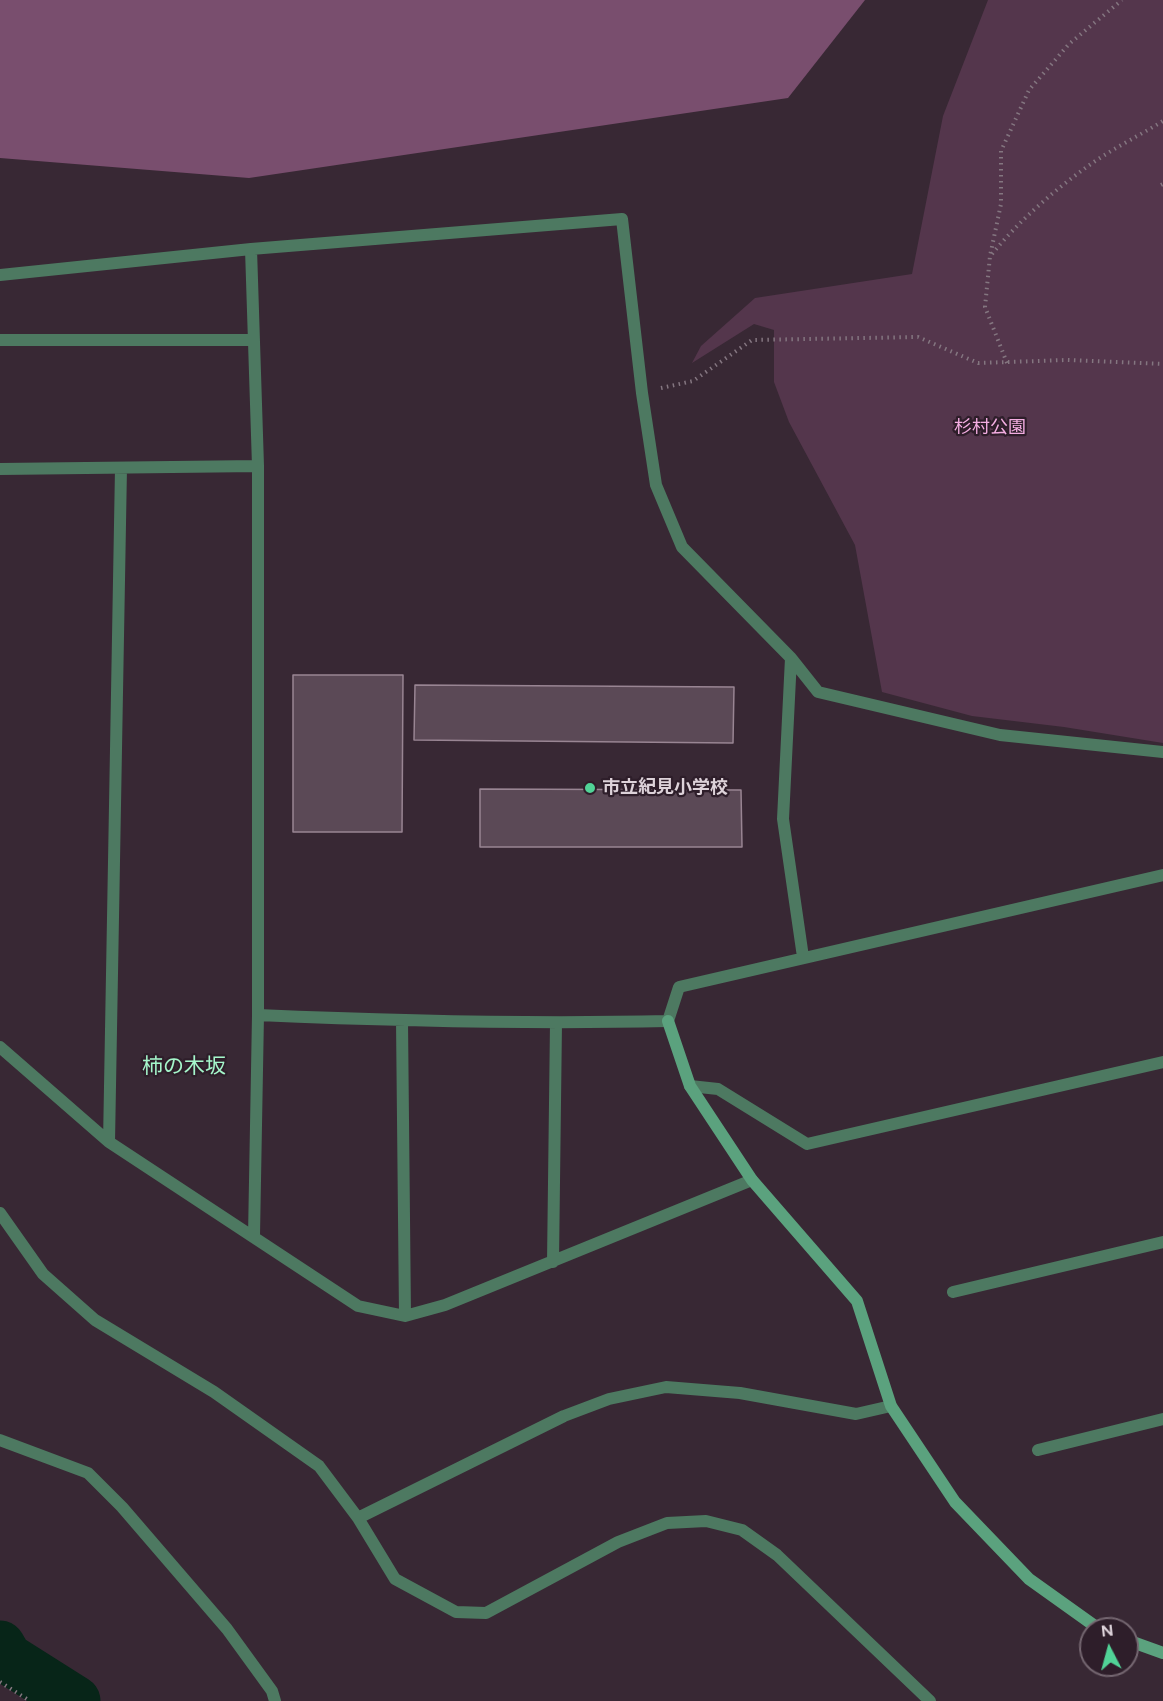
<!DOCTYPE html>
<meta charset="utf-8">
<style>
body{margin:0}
#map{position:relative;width:1163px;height:1701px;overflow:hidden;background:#382834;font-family:Figtree,sans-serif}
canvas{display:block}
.north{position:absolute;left:1079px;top:1617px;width:60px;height:60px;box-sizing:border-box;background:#2e1e2a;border:2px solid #746670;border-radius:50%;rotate:354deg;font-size:16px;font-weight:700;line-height:24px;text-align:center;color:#ddd2d9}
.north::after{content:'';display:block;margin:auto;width:21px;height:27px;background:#51d397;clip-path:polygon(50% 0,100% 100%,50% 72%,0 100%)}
</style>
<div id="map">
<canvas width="1163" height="1701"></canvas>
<div class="north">N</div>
</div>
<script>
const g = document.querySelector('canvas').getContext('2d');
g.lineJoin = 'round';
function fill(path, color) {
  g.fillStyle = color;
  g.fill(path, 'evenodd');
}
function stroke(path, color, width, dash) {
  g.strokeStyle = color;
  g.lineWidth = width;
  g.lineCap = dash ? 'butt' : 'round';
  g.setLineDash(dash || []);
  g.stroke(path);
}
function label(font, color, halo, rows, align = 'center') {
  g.font = font + ' Figtree,"Noto Sans JP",sans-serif';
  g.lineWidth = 4.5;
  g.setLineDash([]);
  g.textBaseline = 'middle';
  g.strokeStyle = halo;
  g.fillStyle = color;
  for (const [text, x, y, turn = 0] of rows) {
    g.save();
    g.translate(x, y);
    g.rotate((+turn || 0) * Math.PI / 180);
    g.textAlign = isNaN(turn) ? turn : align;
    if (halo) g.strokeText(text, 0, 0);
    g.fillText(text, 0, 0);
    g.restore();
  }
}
const green = new Path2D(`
 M988 0H1163V743L1064 727 972 716 882 692 855 545 789 422 774 382V330L754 324 692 363 701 346 755 298 912 274 943 116Z`);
const forest = new Path2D(`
 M0 0H865L788 98 249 178 0 158Z`);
const river = new Path2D(`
 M0 1646 7 1658 75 1701`);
const building = new Path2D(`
 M293 675H403L402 832H293Z
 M415 685 734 687 733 743 414 740Z
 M480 789 741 790 742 847H480Z`);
const path = new Path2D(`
 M1161 185 1163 184
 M992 254C1018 222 1051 193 1084 169 1108 151 1137 137 1163 121
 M1007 363 985 307 990 256 1001 204V151L1029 90 1069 44 1122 0
 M661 388 693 381 752 340 918 337 978 363 1067 360 1163 364
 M0 1682 30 1701`);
const street = new Path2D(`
 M251 249 258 466V1015L254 1236
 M0 275 251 249 622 219 642 393 656 485 682 547 791 658 818 692 1000 735 1163 752
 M0 340H253
 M0 469 258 466
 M791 658 783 819 803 957
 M258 1015C395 1021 531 1024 668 1021L679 987 1163 875
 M402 1021 405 1316
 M0 1047 109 1142 358 1306 405 1316 445 1305 752 1180
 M690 1086 718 1089 807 1144 1163 1062
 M109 1142 121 468
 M0 1213 43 1274 95 1320 214 1392 319 1466 358 1518 395 1579 456 1612 486 1613 618 1542 667 1523 706 1521 742 1530 777 1555 930 1701
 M553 1262 556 1023
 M953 1292 1163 1242
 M0 1440 88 1473 122 1507 227 1629 272 1691 275 1701
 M1038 1450 1163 1419
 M358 1518 564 1416 609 1399 666 1387 740 1393 856 1414 891 1406`);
const secondary = new Path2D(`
 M668 1021 690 1086 752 1180 857 1301 891 1406 955 1502 1029 1579 1099 1629
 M1127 1640 1163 1653`);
const markers = [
 [590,788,6,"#51d397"]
];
const parkNames = [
 ["杉村公園",990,428]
];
const poiNames = [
 ["市立紀見小学校",602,788]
];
const quarterNames = [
 ["柿の木坂",184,1067]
];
fill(green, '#54364c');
fill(forest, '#794e6e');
stroke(river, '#072518', 51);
fill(building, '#5b4956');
stroke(building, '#998593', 1.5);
stroke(path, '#847680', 4, [1.5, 4.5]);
stroke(street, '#4d7961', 12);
stroke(secondary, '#5ba27e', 12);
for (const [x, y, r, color] of markers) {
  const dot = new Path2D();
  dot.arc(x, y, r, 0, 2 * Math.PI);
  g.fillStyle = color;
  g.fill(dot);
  stroke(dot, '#2e1e2a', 2);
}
label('18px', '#f3ade1', '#2e1e2a', parkNames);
label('bold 18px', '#ddd2d9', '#2e1e2a', poiNames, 'left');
label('21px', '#a5f7cb', '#2e1e2a', quarterNames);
</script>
